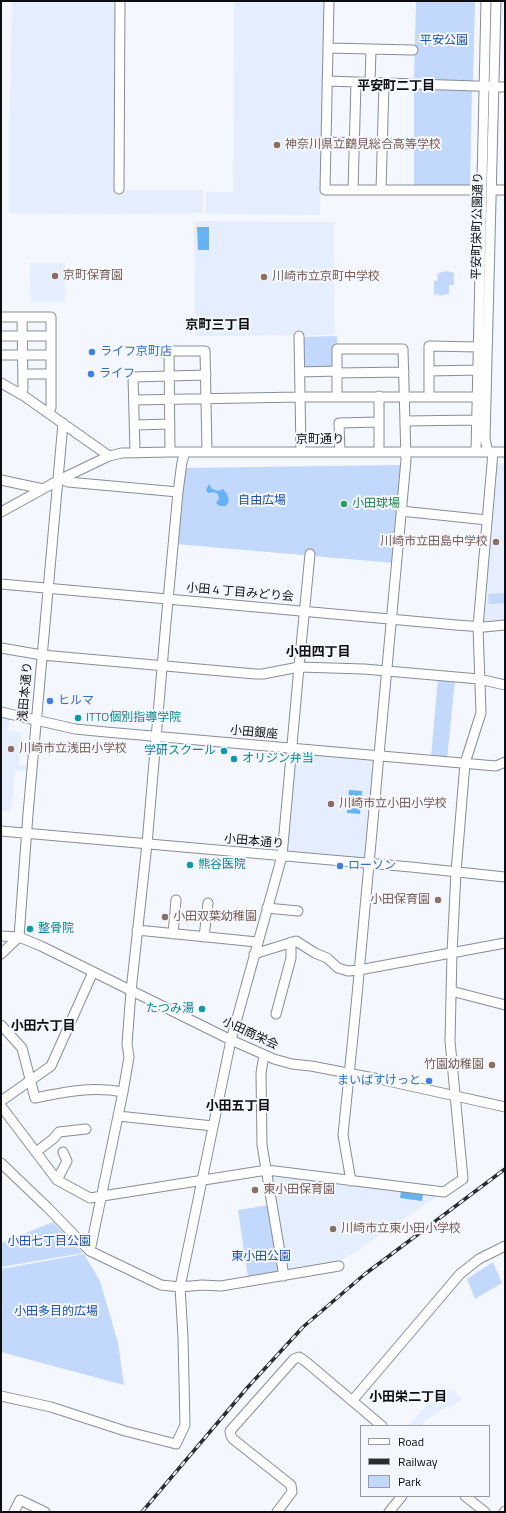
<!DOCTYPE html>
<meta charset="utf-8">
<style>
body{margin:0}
#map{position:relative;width:506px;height:1513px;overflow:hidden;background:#f4f7fd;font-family:"Titillium Web",sans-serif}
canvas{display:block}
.frame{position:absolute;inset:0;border:2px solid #0c0e11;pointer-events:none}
.legend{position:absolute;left:360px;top:1425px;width:130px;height:72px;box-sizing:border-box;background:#f4f7fd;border:1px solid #979a9f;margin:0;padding:5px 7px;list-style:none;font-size:12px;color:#0c0e11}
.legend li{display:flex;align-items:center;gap:8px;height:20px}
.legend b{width:20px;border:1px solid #979a9f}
</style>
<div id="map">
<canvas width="506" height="1513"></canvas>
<div class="frame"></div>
<ul class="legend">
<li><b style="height:5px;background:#fff"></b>Road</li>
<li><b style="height:5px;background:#2a2d30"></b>Railway</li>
<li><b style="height:11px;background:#c2d8fd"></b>Park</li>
</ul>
</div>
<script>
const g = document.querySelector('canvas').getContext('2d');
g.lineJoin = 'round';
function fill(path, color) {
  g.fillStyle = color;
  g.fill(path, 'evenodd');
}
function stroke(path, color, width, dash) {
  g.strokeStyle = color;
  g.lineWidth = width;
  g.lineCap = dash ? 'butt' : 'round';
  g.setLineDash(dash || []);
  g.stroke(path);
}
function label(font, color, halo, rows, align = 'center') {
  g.font = font + ' "Titillium Web","Noto Sans JP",sans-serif';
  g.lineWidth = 4;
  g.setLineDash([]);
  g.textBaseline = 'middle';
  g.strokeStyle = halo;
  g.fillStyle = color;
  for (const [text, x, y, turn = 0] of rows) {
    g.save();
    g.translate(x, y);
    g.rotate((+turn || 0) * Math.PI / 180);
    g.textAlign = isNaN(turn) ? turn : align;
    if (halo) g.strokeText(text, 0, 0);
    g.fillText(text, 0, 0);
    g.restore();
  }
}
const built = new Path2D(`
 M12 1H117V190H203V213L93 214 9 213V140Z
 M234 1H326L320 215 206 214V192H233Z
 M194 221 334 222 335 333 333 335 195 336Z
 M30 263H65V302H31Z
 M505 463V621L482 623 495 464Z
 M1 714 10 717 8 730 22 733 19 764 28 765V771L15 770 11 812 1 811Z
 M295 752 375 759 366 858 288 851 287 849Z
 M270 1174 441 1194 335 1265 286 1274Z
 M452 1390 462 1399 449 1408 448 1406 426 1420 420 1426H408L427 1405 440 1398 446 1392Z`);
const green = new Path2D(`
 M416 1H475L473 82 416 81 414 79Z
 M414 87 472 88 470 188H414Z
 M447 271 454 273V285H449V294L439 296V294L434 295V281H437L438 273Z
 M337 336 338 347 335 369 303 370V337Z
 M401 465 403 467 394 563 176 544 185 468Z
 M505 593V603L489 604 488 594Z
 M438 678 455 680 447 759 431 757Z
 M269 1205 279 1266 277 1273 248 1278 238 1210Z
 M53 1222 83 1253 1 1267V1243Z
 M84 1254 100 1281 118 1343 124 1385 1 1352V1269Z
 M493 1262 502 1283 475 1299 467 1279Z`);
const water = new Path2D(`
 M197 227H209V250H198Z
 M209 484 212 489 218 491 223 489 227 494 229 501 226 506H220L216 503 219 499 218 494 214 492 208 493 206 490Z
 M349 790 362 791 360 814 347 813Z
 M401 1191 423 1193 422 1201 400 1198Z`);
const minor = new Path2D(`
 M329 1 325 190H481
 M328 48 413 50
 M327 81 505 87
 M370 82 371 50
 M326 142 411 144
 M119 189 120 1
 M353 190 356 82
 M381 190 384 83
 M491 190H505
 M1 317H51V408L48 413
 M1 336H51
 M299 336 301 452
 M1 355H51
 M429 371 478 370
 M300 372 337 371
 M337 373 404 372
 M23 374H51
 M1 383 24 396 109 456
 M20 394 23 389 22 317
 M379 396V452
 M429 396V346L478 347
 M337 397V349H403L406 460 356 1006 343 1135 351 1181
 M134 400 300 397H478
 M405 421 477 420
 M135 425 170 424
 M135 452 133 377 206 375
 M170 452 169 351H205L207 452
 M340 452 339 423 379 422
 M476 452 486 1
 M488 452 485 439 496 1
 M61 479 68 482 178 492
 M1 480 43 489
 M401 511 487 520
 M1 512 61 479 109 456 122 453 170 452H505
 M1 584 456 625 484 627 505 625
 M1 648 42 655 255 674H263L299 667 364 669 479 679 505 685
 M1 712 75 729 106 732 496 766 505 762
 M1 831 411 867 505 877
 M267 908 298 911
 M137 930 257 942
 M173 934 176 900
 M1 936 19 937 41 946 231 1040 274 1059 292 1064 311 1066 379 1079 505 1107
 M204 937 208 903
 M1 954 19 937 28 814 63 423
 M254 954 296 941 315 953 327 958 338 968 348 971 359 970 505 943
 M451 991 505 1005
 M276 1014 291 958V942
 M1 1025 22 1048 35 1098C64 1092 93 1086 123 1092
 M264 1055 261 1073 262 1145 284 1276
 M1 1101 51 1066 93 972
 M1 1106 57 1180 90 1198 267 1170 444 1192 463 1179 450 1041 452 953 456 872 465 763 481 713 478 627 493 452
 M118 1116 213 1126
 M36 1152 53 1139 59 1132 86 1129
 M1 1163 48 1208 80 1241 90 1251 161 1285 180 1287 202 1285 221 1286 339 1266
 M57 1180 67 1161 63 1152
 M90 1251 123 1092 129 1057 127 1044 131 991 147 844 165 633 178 492 182 462 185 452
 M1 1396 51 1407 125 1431 176 1444 185 1425 183 1337 180 1287 231 1040 282 856 299 667 310 554
 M352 1401 460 1274 479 1259 505 1246
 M465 1496 485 1512
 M14 1512 20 1500 45 1512
 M277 1512 292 1492 291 1485 233 1439 231 1436 230 1431 294 1359 299 1357 305 1361 382 1426
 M389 1512 402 1496
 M504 1512 505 1511`);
const rail = new Path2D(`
 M142 1512 247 1388 303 1327 365 1274 505 1169`);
const markers = [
 [277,145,4,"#8d6e63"],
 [55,276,4,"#8d6e63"],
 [264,277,4,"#8d6e63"],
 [92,352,4,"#3f7fe0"],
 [91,374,4,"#3f7fe0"],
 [344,504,4,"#2e9e5b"],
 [496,542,4,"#8d6e63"],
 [50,701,4,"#3f7fe0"],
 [78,718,4,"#0f9aa8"],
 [11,749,4,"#8d6e63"],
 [224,751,4,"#0f9aa8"],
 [234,759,4,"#0f9aa8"],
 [331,804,4,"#8d6e63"],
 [190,865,4,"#0f9aa8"],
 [340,866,4,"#3f7fe0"],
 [438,900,4,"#8d6e63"],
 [165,917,4,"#8d6e63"],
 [30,929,4,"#0f9aa8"],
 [202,1009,4,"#0f9aa8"],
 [492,1065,4,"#8d6e63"],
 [429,1081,4,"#3f7fe0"],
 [255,1190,4,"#8d6e63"],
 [333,1229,4,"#8d6e63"]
];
const parkNames = [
 ["平安公園",444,41],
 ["自由広場",262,501],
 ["小田七丁目公園",49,1242],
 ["東小田公園",261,1257],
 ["小田多目的広場",56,1312]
];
const educationNames = [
 ["神奈川県立鶴見総合高等学校",285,145],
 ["京町保育園",63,276],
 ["川崎市立京町中学校",272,277],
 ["川崎市立田島中学校",488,542,"right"],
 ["川崎市立浅田小学校",19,749],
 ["川崎市立小田小学校",339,804],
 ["小田保育園",430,900,"right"],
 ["小田双葉幼稚園",173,917],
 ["竹園幼稚園",484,1065,"right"],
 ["東小田保育園",263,1190],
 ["川崎市立東小田小学校",341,1229]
];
const streetNames = [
 ["平安町栄町公園通り",478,226,-89],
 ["京町通り",320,440],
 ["小田 4 丁目みどり会",240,593,5],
 ["浅田本通り",26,692,-85],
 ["小田銀座",254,733,5],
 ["小田本通り",254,842,5],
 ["小田商栄会",250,1034,25]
];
const shopNames = [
 ["ライフ京町店",100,352],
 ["ライフ",99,374],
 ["ヒルマ",58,701],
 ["ローソン",348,866],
 ["まいばすけっと",421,1081,"right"]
];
const leisureNames = [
 ["小田球場",352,504]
];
const cultureNames = [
 ["ITTO個別指導学院",86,718],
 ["学研スクール",216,751,"right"],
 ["オリジン弁当",242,759],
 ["熊谷医院",198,865],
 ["整骨院",38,929],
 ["たつみ湯",194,1009,"right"]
];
const neighbourhoodNames = [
 ["平安町二丁目",396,87],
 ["京町三丁目",218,326],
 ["小田四丁目",318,653],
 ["小田六丁目",43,1027],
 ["小田五丁目",238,1107],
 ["小田栄二丁目",408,1398]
];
fill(built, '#e4eefe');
fill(green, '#c2d8fd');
fill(water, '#65b3f2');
stroke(minor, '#888d96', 11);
stroke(minor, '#fff', 9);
stroke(rail, '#2a2d30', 3.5);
stroke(rail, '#f4f7fd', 2, [6]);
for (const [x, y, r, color] of markers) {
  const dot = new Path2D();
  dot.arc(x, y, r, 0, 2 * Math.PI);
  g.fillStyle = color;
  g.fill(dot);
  stroke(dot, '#f4f7fd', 1.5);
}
label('12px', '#1d51a7', '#f4f7fd', parkNames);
label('12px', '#785e54', '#f4f7fd', educationNames, 'left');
label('12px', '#0c0e11', '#f4f7fd', streetNames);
label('12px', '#366cbe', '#f4f7fd', shopNames, 'left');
label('12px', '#27864d', '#f4f7fd', leisureNames, 'left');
label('12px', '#0d838f', '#f4f7fd', cultureNames, 'left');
label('bold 13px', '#0c0e11', '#f4f7fd', neighbourhoodNames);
</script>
